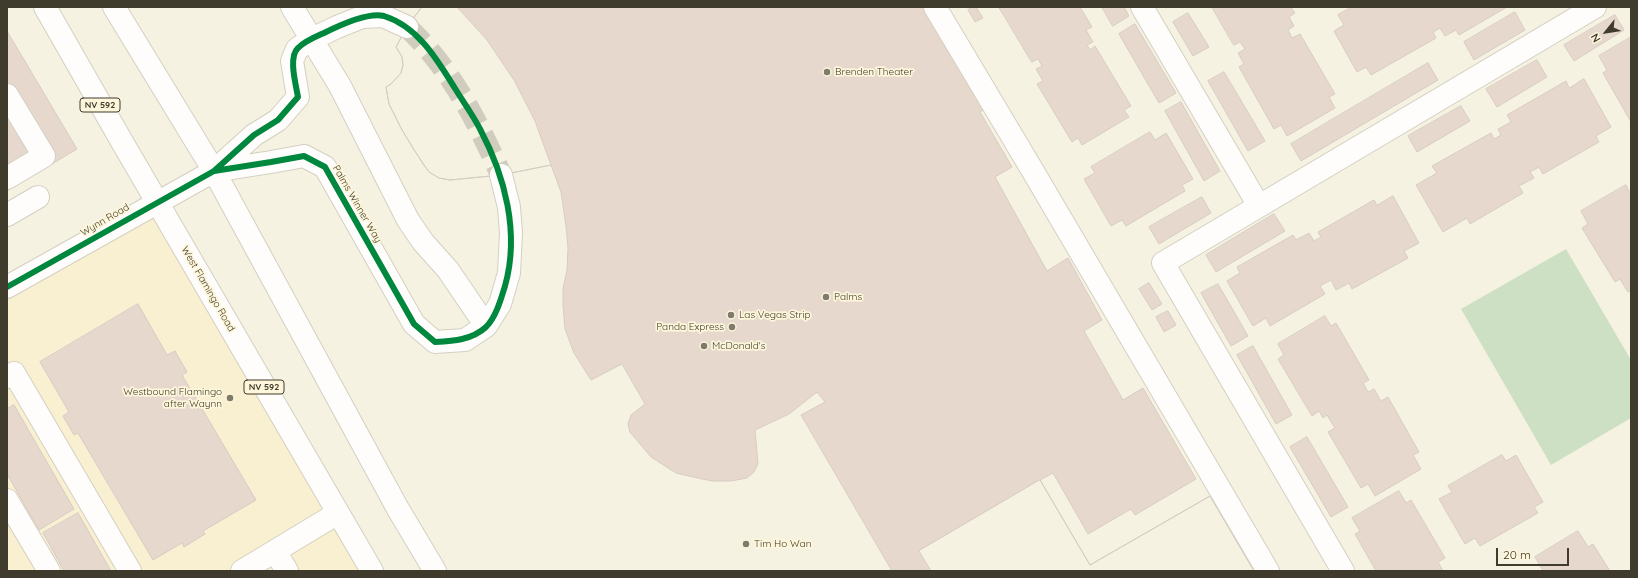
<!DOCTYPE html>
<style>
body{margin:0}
#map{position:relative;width:1638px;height:578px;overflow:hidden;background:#f6f2e2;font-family:Quicksand,sans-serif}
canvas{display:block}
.frame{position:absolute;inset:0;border:8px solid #3f3b2d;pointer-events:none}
.north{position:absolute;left:1586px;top:12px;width:40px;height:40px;-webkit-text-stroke:3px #fef6da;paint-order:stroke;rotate:240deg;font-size:11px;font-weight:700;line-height:16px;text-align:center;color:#3f3b2d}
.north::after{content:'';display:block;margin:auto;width:14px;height:18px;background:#3f3b2d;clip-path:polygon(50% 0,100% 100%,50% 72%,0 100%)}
.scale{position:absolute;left:1496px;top:548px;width:73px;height:18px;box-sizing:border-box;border:2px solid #3f3b2d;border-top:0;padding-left:5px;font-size:12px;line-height:14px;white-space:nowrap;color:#3f3b2d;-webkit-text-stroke:3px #fef6da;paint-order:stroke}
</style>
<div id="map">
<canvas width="1638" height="578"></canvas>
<div class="frame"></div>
<div class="north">N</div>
<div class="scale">20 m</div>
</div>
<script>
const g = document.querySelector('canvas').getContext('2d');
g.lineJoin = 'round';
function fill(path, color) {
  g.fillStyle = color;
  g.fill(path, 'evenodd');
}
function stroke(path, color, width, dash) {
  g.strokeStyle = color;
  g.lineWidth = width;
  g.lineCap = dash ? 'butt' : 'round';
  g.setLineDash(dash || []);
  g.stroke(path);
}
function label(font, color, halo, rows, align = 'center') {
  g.font = font + ' Quicksand,sans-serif';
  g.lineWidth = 3.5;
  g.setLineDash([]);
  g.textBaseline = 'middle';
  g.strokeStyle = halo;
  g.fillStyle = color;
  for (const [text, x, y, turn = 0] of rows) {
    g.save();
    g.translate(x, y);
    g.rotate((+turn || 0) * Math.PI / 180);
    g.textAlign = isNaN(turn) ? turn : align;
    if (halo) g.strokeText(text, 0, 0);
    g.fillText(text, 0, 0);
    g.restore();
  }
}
const built = new Path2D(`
 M157 202 372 571H7V287Z`);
const green = new Path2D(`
 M1566 249 1631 360V418L1551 465 1461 309Z`);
const building = new Path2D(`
 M422 7H925L985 109 980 112 1012 167 995 177 1047 271 1068 258 1102 320 1084 331 1123 400 1143 388 1196 479 1135 515 1131 509 1088 534 1053 473 1040 480 1090 565 1210 496 1254 571H892L801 415 825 402 817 392 789 414 755 430 758 464 754 472 747 478 731 481H712L693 477 676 473 651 457 630 432 628 424 631 415 645 404 622 364 591 380 574 353 565 329 563 306V289L567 270 568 248 566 226 561 192 551 165 501 175 450 180 439 178 429 172 423 164 402 130 389 104 386 87 391 84 401 73 403 65 402 57 396 47 407 27Z
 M422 7H457L487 40 514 80 535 121 551 165 501 175 450 180 439 178 429 172 414 150 402 130 389 104 386 87 391 84 401 73 403 65 402 57 396 47 407 27Z
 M973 7H976L983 18 975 22 968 10Z
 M999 7H1080L1092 27 1086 30 1093 42 1087 45 1090 50 1095 46 1131 106 1124 110 1129 117 1082 145 1078 138 1072 142 1037 84 1043 81 1036 69 1042 66 1038 59 1032 62Z
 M1102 7H1124L1129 16 1113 26Z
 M1212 7H1291L1295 13 1289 17 1294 26 1288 30 1292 38 1300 34 1335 94 1329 97 1335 108 1287 136 1281 125 1274 129 1239 67 1244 64 1238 53 1245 49 1240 42 1234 45Z
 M1352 7H1507L1459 35 1456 30 1445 36 1440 28 1433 32 1436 38 1371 75 1366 67 1357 72 1334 31 1344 25 1338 15Z
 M1515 12 1525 30 1474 60 1464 42Z
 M1188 13 1209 47 1193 56 1173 22Z
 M1615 15 1624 30 1574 61 1564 45Z
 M1135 24 1176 93 1159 103 1119 34Z
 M7 31 77 149 7 191Z
 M1631 37V122L1603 73 1607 70 1599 56Z
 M1537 60 1547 77 1497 107 1486 89Z
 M1428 63 1438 80 1301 161 1291 144Z
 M1224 72 1265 141 1248 151 1208 81Z
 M1584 79 1611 127 1596 136 1599 142 1543 174 1539 167 1530 172 1534 178 1519 186 1523 193 1470 224 1467 218 1443 232 1416 185 1437 173 1432 166 1491 133 1494 139 1501 135 1498 129 1511 122 1507 115 1566 81 1569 88Z
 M1181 102 1220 171 1204 181 1165 111Z
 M1461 106 1470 121 1417 152 1408 136Z
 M1150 132 1155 140 1166 133 1193 179 1182 185 1185 191 1126 226 1122 220 1111 226 1084 179 1095 173 1091 167Z
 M1626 185 1631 195V290L1628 292 1620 279 1615 282 1582 228 1588 224 1581 211Z
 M1393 196 1419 243 1404 251 1408 258 1352 289 1349 283 1336 290 1331 280 1320 286 1325 294 1270 326 1266 318 1253 326 1227 281 1240 273 1237 267 1293 235 1296 240 1309 233 1314 241 1321 237 1318 232 1374 200 1377 205Z
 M1202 197 1211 213 1159 244 1149 227Z
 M1274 214 1285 231 1216 272 1206 255Z
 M1149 283 1162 304 1152 310 1139 289Z
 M1218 284 1248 336 1231 346 1201 293Z
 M138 304 167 355 175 351 187 372 182 375 256 500 203 531 205 534 184 547 182 543 153 560 78 433 74 435 63 416 69 412 40 362Z
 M1168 311 1176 325 1164 332 1156 317Z
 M1325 316 1331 326 1336 323 1369 380 1363 383 1368 392 1374 389 1381 401 1388 397 1419 452 1413 455 1421 469 1375 496 1368 484 1361 488 1328 432 1335 428 1327 415 1323 418 1319 411 1312 416 1278 359 1284 355 1278 344Z
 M1253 346 1292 415 1276 424 1237 355Z
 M14 405 74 509 39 530 7 474V409Z
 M1307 437 1348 507 1331 517 1290 447Z
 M1502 455 1506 461 1516 455 1543 502 1534 507 1538 513 1480 546 1475 538 1465 544 1439 499 1452 492 1448 486Z
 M1040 480 1090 565 1210 496 1254 571H931L919 551Z
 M1399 491 1406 503 1411 500 1445 558 1438 562 1443 571H1376L1355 534 1360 531 1352 518Z
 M78 513 111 571H64L43 533Z
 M1578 531 1588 547 1593 544 1610 571H1543L1535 557Z`);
const minorTunnel = new Path2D(`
 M407 27C450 67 478 122 501 175`);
const minor = new Path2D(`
 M292 7 340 86 408 220 423 242 448 270 486 326
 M935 7 1034 173 1268 571
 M1142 7 1259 206
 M7 95 44 156 7 178
 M214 171 271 162 304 156 325 167 414 324 435 342 465 340 486 326 500 304 509 273 511 233 509 207 501 175
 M7 215 38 197
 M7 287 214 171 254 135 278 120 298 97 292 61 297 49 312 39 337 27 362 17 383 16 407 27
 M7 377 14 373 130 571
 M7 500 49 571
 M275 551 287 571
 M242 571 338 513
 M1343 571 1163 263 1595 7`);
const major = new Path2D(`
 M45 7 121 140 372 571
 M114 7 214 171 398 509 435 571`);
const cycleway = new Path2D(`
 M7 287 214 171 254 135 278 120 298 97C296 85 288 57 298 48 305 41 315 37 324 33 338 26 368 12 384 16 419 27 438 61 456 90 464 103 473 115 480 129 505 176 520 233 505 286 501 299 496 317 486 327 472 340 453 341 435 342L414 324 325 167 304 156 271 162 214 171`);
const markers = [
 [827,72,4,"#7f7b6c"],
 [826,297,4,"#7f7b6c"],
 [731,315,4,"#7f7b6c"],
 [732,327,4,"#7f7b6c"],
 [704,346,4,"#7f7b6c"],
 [230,398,4,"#7f7b6c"],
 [746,544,4,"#7f7b6c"]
];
const shields = [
 [100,105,40],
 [264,387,40]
];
const shieldNames = [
 ["NV 592",100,105],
 ["NV 592",264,387]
];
const poiNames = [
 ["Brenden Theater",835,72],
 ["Palms",834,297],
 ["Las Vegas Strip",739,315],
 ["Panda Express",724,327,"right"],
 ["McDonald's",712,346],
 ["Westbound Flamingo",222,392,"right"],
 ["after Waynn",222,404,"right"],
 ["Tim Ho Wan",754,544]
];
const streetNames = [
 ["Palms Winner Way",357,204,60],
 ["Wynn Road",105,220,-30],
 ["West Flamingo Road",208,289,60]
];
fill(built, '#f9f0d2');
fill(green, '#cde0c3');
fill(building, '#e7d8ce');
stroke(building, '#d6ccc3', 1);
stroke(minorTunnel, '#d1cdbe', 22, [22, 11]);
stroke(minor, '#d3d0c2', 24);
stroke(major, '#d3d0c2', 24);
stroke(minor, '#fefdfb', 22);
stroke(major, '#fefdfb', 22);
stroke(cycleway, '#00873e', 6);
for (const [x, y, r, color] of markers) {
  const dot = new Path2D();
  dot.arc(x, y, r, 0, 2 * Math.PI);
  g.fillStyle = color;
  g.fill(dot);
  stroke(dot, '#fef6da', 1.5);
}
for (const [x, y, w] of shields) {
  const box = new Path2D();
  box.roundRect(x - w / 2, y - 7, w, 14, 3);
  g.fillStyle = '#fef6da';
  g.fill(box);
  stroke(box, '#3f3b2d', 1);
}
label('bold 9px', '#3f3b2d', null, shieldNames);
label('10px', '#3f3b2d', '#fef6da', poiNames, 'left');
label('10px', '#3f3b2d', '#fef6da', streetNames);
</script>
